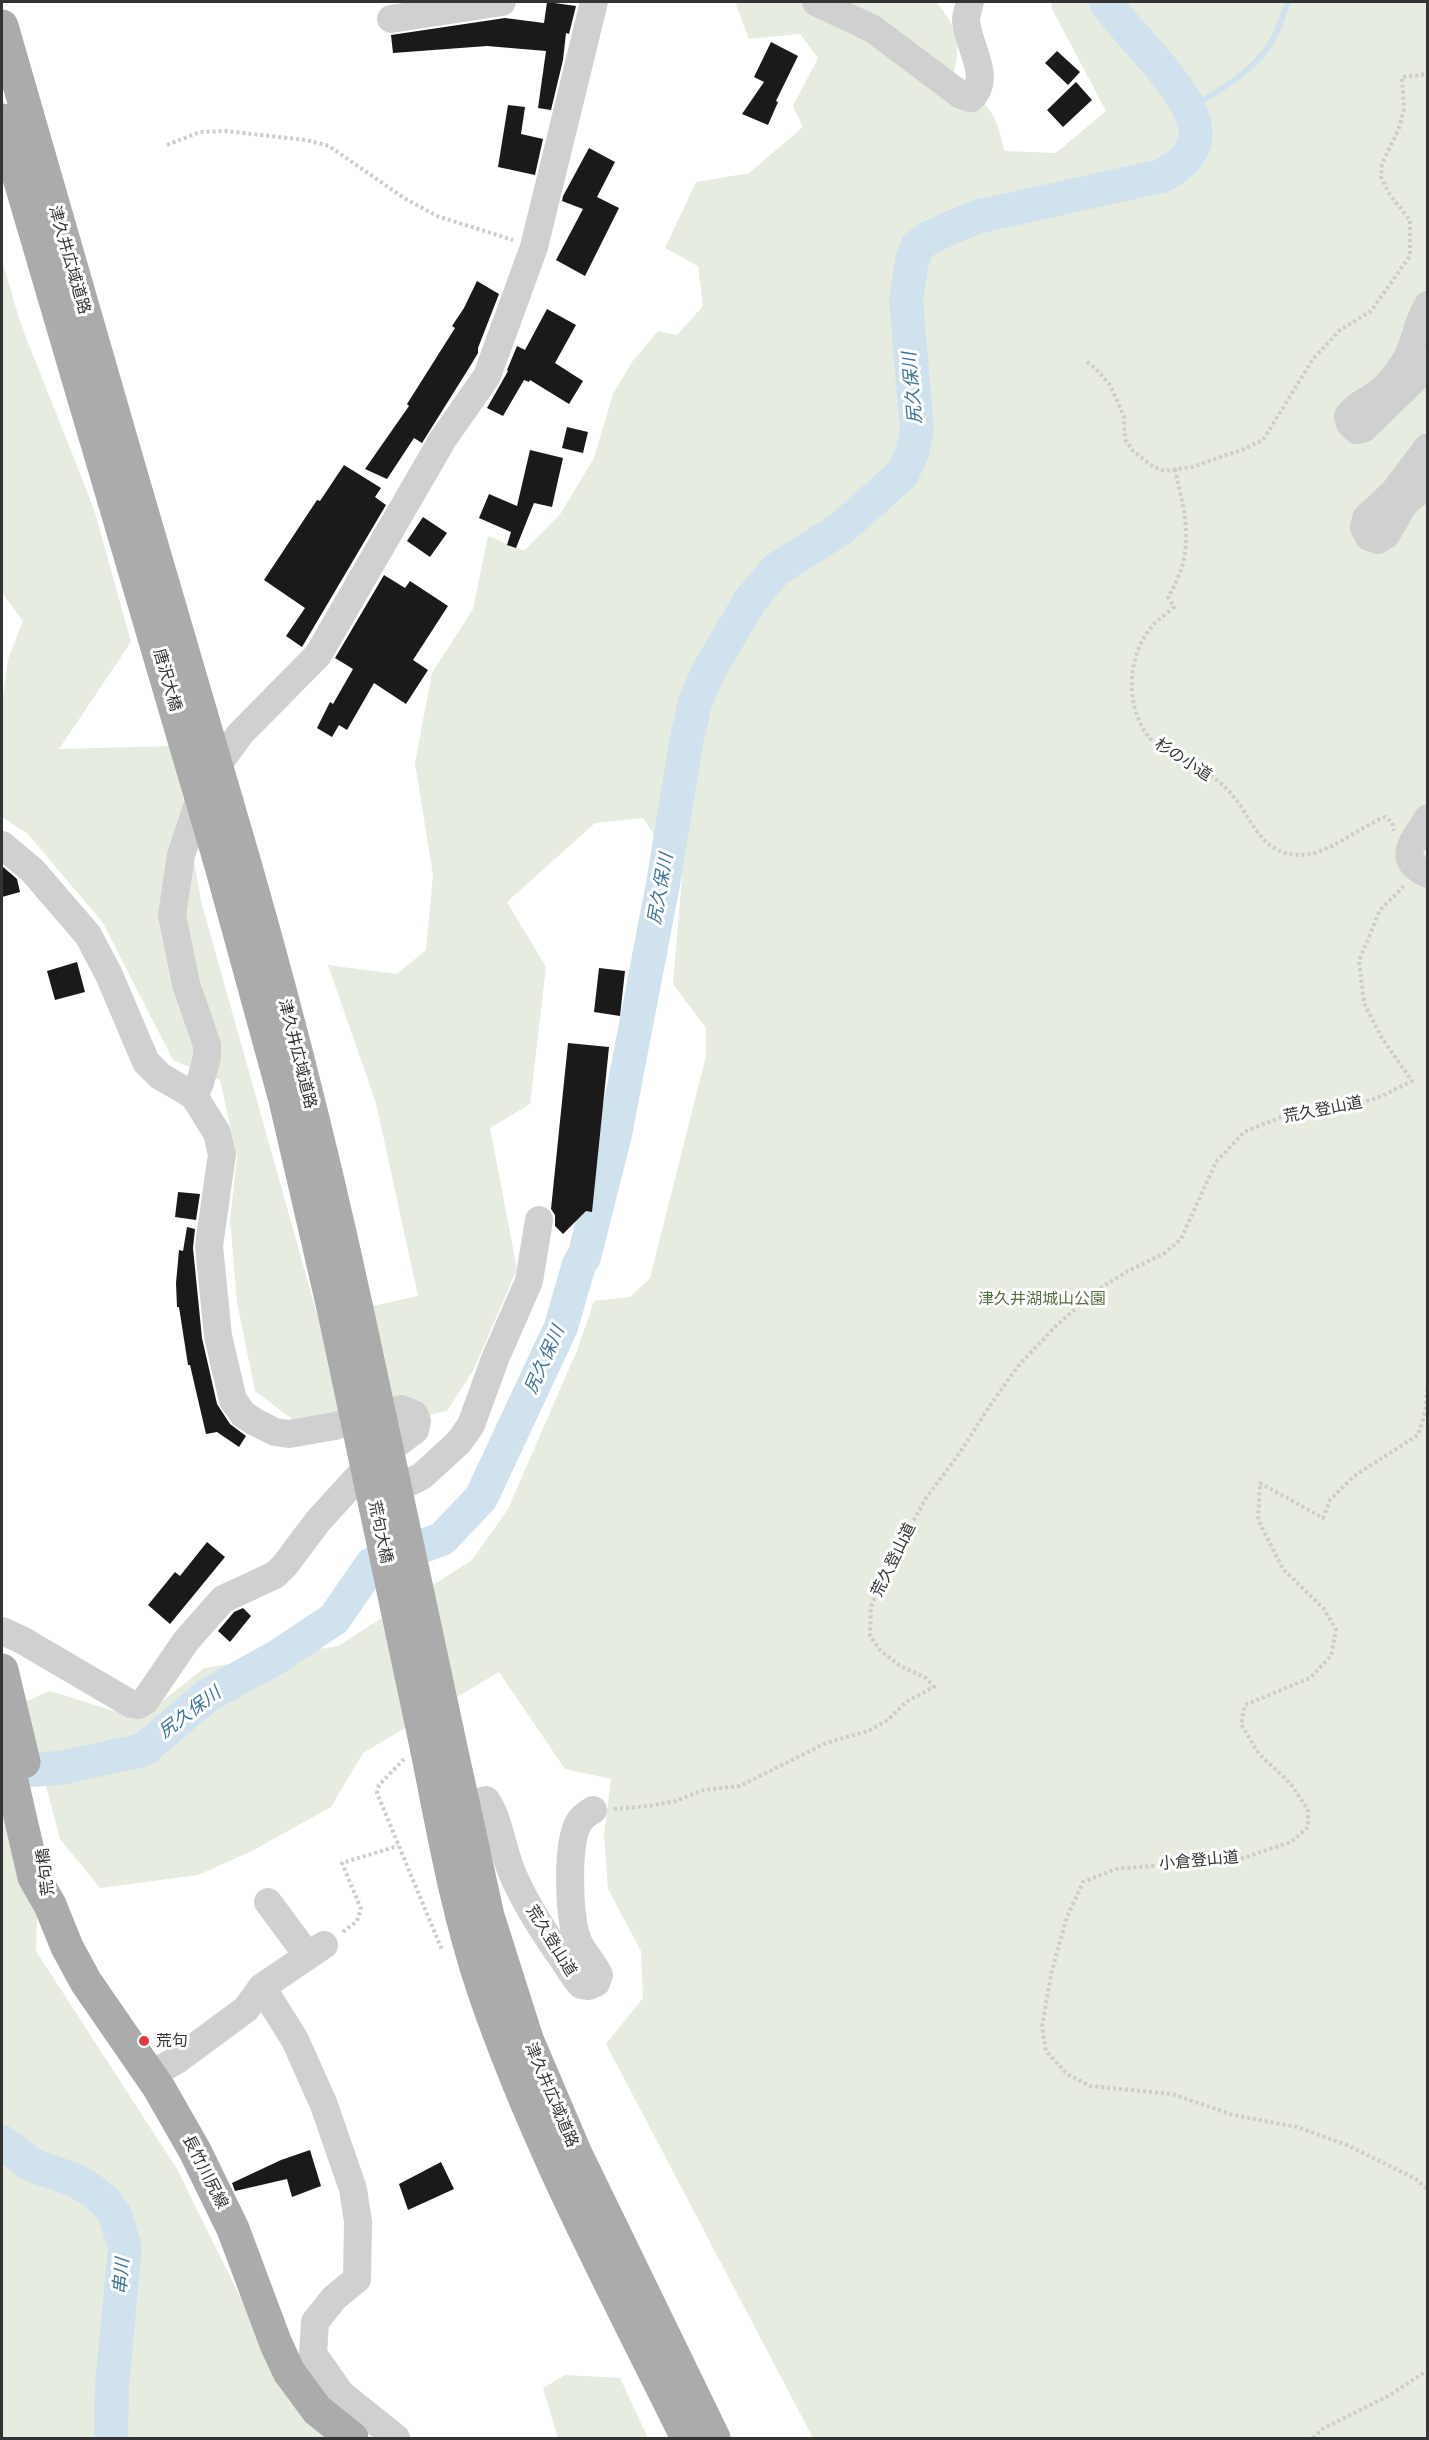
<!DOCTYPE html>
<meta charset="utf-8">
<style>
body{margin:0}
#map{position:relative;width:1429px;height:2440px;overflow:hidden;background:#fff;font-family:"Open Sans",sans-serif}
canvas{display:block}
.frame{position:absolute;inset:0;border:3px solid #333;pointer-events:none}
</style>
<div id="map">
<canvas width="1429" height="2440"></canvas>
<div class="frame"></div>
</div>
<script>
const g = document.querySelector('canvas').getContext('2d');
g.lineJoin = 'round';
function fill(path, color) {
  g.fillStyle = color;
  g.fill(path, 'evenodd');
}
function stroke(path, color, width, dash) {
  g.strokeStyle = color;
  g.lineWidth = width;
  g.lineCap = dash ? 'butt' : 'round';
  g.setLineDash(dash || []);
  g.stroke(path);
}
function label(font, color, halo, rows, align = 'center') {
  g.font = font + ' "Open Sans","Noto Sans JP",sans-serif';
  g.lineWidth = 6;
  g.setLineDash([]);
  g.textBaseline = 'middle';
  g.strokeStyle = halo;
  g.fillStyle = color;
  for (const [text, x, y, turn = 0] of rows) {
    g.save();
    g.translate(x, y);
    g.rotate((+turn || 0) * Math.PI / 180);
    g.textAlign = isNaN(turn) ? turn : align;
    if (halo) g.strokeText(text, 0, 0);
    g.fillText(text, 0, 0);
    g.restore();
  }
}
const green = new Path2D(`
 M735 2H936C958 27 962 47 952 79 986 103 996 108 1004 151L1056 153 1106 111 1052 9 1051 2H1427V2438H813L606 2044 643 1998 641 1951 608 1889 604 1835 611 1779 565 1769 499 1672 363 1753 331 1807 252 1851 198 1875 100 1888 60 1839 24 1702 50 1691 140 1719 204 1668 338 1646 472 1560 508 1509 578 1348 594 1301 630 1297 650 1278 706 1056V1028L673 984 682 877 643 818 595 823 507 902 546 967 530 1104 490 1128 517 1269 474 1369 447 1411 343 1436 292 1419 255 1391 237 1302 230 1220 237 1156 220 1080 173 1060 103 923 28 834 2 817V704L8 659 23 621 2 593V260L20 322 94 509 131 642 59 749 174 746 201 901 318 1318 418 1296 376 1103 328 965 397 974 426 950 433 875 415 763 432 673 473 609 488 536 524 551 561 513 594 458 613 394 632 362 658 331 677 335 703 306 698 266 665 248 696 182 749 173 803 127 793 106 818 58 800 34 749 39Z
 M2 1709 39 1847 36 1951 177 2169 275 2367 289 2401 336 2438H2Z
 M565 2375 620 2378 648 2438H558L543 2388Z`);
const stream = new Path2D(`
 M1189 109C1218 90 1254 73 1272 41 1279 29 1283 14 1288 2`);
const river = new Path2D(`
 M2 1772 60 1768 143 1750 208 1695 277 1657 334 1619 372 1564 442 1539 481 1498 561 1327 579 1264 584 1257 615 1134 663 884 687 738 695 703 709 670 751 599 777 569 842 528 902 474 912 453 917 431 906 300 912 261 917 247 928 238 976 217 1161 176C1176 168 1191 158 1195 140 1203 99 1127 35 1106 2
 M2 2142 32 2165 77 2181 91 2190 106 2202 115 2215 125 2247 112 2385 111 2438`);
const building = new Path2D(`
 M547 2 576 6 569 34 566 33 563 60 551 110 538 108 546 51 487 46 393 53 391 35 505 18 544 23Z
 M771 42 798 56 776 101 778 102 768 125 742 114 764 82 754 77Z
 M1057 51 1080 72 1068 85 1045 63Z
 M1076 82 1092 100 1063 127 1047 110Z
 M508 105 525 107 521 134 543 139 535 175 498 167Z
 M589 148 615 162 597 197 619 208 585 276 556 260 583 209 562 201 563 196Z
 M477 281 499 294 478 348V353L469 368 422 443 414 438 387 479 365 469 409 406 407 404 455 328 452 326 464 308Z
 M547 309 576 325 555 363 583 381 569 404 530 380 529 382 524 380 503 416 487 408 508 371 507 370 517 346 525 350Z
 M567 427 588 432 583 453 562 448Z
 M530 450 563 458 552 507 534 503 516 548 507 545 511 532 479 518 489 494 517 506Z
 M344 465 381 488 375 497 386 505 302 647 286 636 305 608 264 580 317 500 320 501Z
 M423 517 447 533 430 557 407 541Z
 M384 575 405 588 410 581 448 606 413 660 428 670 406 704 374 683 347 730 339 725 332 737 317 728 330 702 333 704 353 669 335 658Z
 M2 866 17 879 20 892 2 897Z
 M77 962 85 992 55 1000 47 971Z
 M599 968 625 971 620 1016 594 1012Z
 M568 1043 609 1047 592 1212 586 1211 563 1234 555 1226V1215L551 1209Z
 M178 1192 200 1194 196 1220 175 1217Z
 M187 1227 195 1229 193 1248 202 1338 217 1404 230 1424 246 1436 239 1447 217 1432 206 1434 190 1365H188L179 1307H177L176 1283 179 1250 183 1251Z
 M207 1542 225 1557 170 1624 148 1605 175 1572 180 1576Z
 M243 1608 251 1616 230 1642 218 1631 234 1612Z
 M310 2150 321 2186 292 2197 287 2179 235 2191 232 2183 281 2160Z
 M441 2162 454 2189 408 2210 399 2184Z`);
const path = new Path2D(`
 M167 145 200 132 225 131 306 140 329 146 404 198 437 216 513 240
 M1087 362 1096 369 1109 384 1116 398 1124 417 1125 439 1133 451 1154 467 1164 471 1192 467 1244 449 1263 440 1313 359 1340 330 1371 311 1410 256V220L1390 195 1381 177 1382 164 1399 128 1404 109 1402 77 1428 74
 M1175 469C1186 518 1196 552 1168 597L1174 607C1168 613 1159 618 1153 625 1123 660 1124 720 1161 749 1169 755 1180 757 1190 762 1202 769 1217 779 1227 789 1252 814 1258 856 1302 855 1329 854 1359 827 1385 817L1392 822 1394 831
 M1428 1383 1425 1413 1418 1435 1354 1476 1330 1500 1323 1518 1260 1483 1258 1520 1283 1569 1324 1609 1336 1630 1331 1656 1310 1678 1245 1705 1241 1724 1259 1754 1290 1783 1308 1810V1827L1291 1842 1243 1858 1116 1869 1083 1882 1067 1917 1052 1970 1042 2026 1046 2051 1067 2074 1090 2086 1172 2094 1233 2115 1297 2127 1347 2145 1416 2179 1428 2190
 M404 1759 379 1785 377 1793 442 1950
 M614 1809 648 1806 676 1801 703 1790 740 1786 826 1743 868 1731 888 1720 906 1702 934 1687 926 1678 900 1666 881 1651 870 1636 871 1607 880 1582 926 1498 959 1454 991 1404 1019 1365 1056 1326 1094 1292 1128 1271 1165 1253 1181 1239 1216 1162 1244 1132 1281 1117 1348 1108 1382 1096 1412 1081 1382 1038 1364 1003 1359 961 1380 910 1405 885
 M343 1932 357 1921 361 1909 342 1863 398 1846
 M1313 2438 1322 2429 1388 2396 1428 2370`);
const minor = new Path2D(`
 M816 2 873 29 961 95 971 98C993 77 967 45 966 20 966 14 969 7 970 2
 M391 19 502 2
 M1428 305C1419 319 1417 333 1411 349 1407 360 1396 375 1388 384 1377 398 1358 402 1348 416L1350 424 1357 430 1363 429 1428 366
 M1428 447 1394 492 1366 518 1364 528 1369 537 1378 540 1386 535 1404 504 1428 483
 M1428 818C1414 841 1394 859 1428 874
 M2 845 32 870 88 935 109 975 146 1062 160 1076 194 1096 200 1083 207 1057V1045L186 984 172 915 181 855 196 810 207 780 240 734 318 655 443 439 487 376 534 247 594 2
 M374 1489 402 1486 422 1476 459 1442 471 1425 495 1359 529 1281 539 1220
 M2 1631 22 1640 131 1704 138 1705 145 1701 186 1641 223 1599 275 1575 285 1565 318 1521 371 1463 415 1430 417 1421 414 1414 401 1409 335 1426 289 1434 275 1432 255 1422 243 1414 233 1400 218 1336 209 1246 222 1154 217 1133 194 1096
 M464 1806 486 1800C499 1818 502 1848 511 1870 523 1900 541 1928 560 1955 567 1965 573 1976 581 1985L589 1986 596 1983 599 1975C593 1962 582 1952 577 1939 569 1915 566 1844 579 1822 582 1817 588 1813 593 1810
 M268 1902 308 1956
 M262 1987 295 2040 324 2105 353 2189 358 2222 357 2279 334 2298 315 2322 313 2354 341 2394 396 2438
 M150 2075 177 2060 246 2009 262 1987 324 1945`);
const major = new Path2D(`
 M2 26 137 494
 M2 120 114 501
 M227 802C277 970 320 1138 357 1309
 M219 859 285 1100 334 1312
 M2 1670 24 1762
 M447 1729 488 1916 527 2039 576 2154 714 2438
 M2 1738 34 1877 50 1905 67 1947 86 1982 159 2088 195 2151 233 2229 276 2344 289 2372 317 2410 352 2438
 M427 1751C443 1831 457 1912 483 1989 536 2145 615 2291 687 2438`);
const majorBridge = new Path2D(`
 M137 494 227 802
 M114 501 219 859
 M357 1309 447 1729
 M334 1312 427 1751`);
const markers = [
 [144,2041,6,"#e63946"]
];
const streetNames = [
 ["津久井広域道路",69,260,74],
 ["唐沢大橋",167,680,74],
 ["杉の小道",1183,760,33],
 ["津久井広域道路",297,1054,76],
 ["荒久登山道",1323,1110,-11],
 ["荒句大橋",380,1532,78],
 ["荒久登山道",894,1560,-64],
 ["小倉登山道",1199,1861,-5],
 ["荒句橋",46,1872,-97],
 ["荒久登山道",551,1941,58],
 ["津久井広域道路",551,2095,67],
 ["長竹川尻線",205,2172,63]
];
const parkNames = [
 ["津久井湖城山公園",1042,1299]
];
const poiNames = [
 ["荒句",156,2041]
];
const waterNames = [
 ["尻久保川",913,388,-95],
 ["尻久保川",661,889,-80],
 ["尻久保川",545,1360,-66],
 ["尻久保川",190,1713,-37],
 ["串川",122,2276,-85]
];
fill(green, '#e6ecdf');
stroke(stream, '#cfe2ee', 6);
stroke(river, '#cfe2ee', 34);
fill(building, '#1a1a1a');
stroke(path, '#cdcdcd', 4, [3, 3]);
stroke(minor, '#d0d0d0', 28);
stroke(major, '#ababab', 33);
stroke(majorBridge, '#ababab', 33);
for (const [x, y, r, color] of markers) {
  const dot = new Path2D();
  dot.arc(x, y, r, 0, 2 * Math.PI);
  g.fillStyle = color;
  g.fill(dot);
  stroke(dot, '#fff', 2);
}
label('16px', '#333', '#fff', streetNames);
label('16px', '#56703f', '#fff', parkNames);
label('16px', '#333', '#fff', poiNames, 'left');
label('italic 18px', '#3f7597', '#fff', waterNames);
</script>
